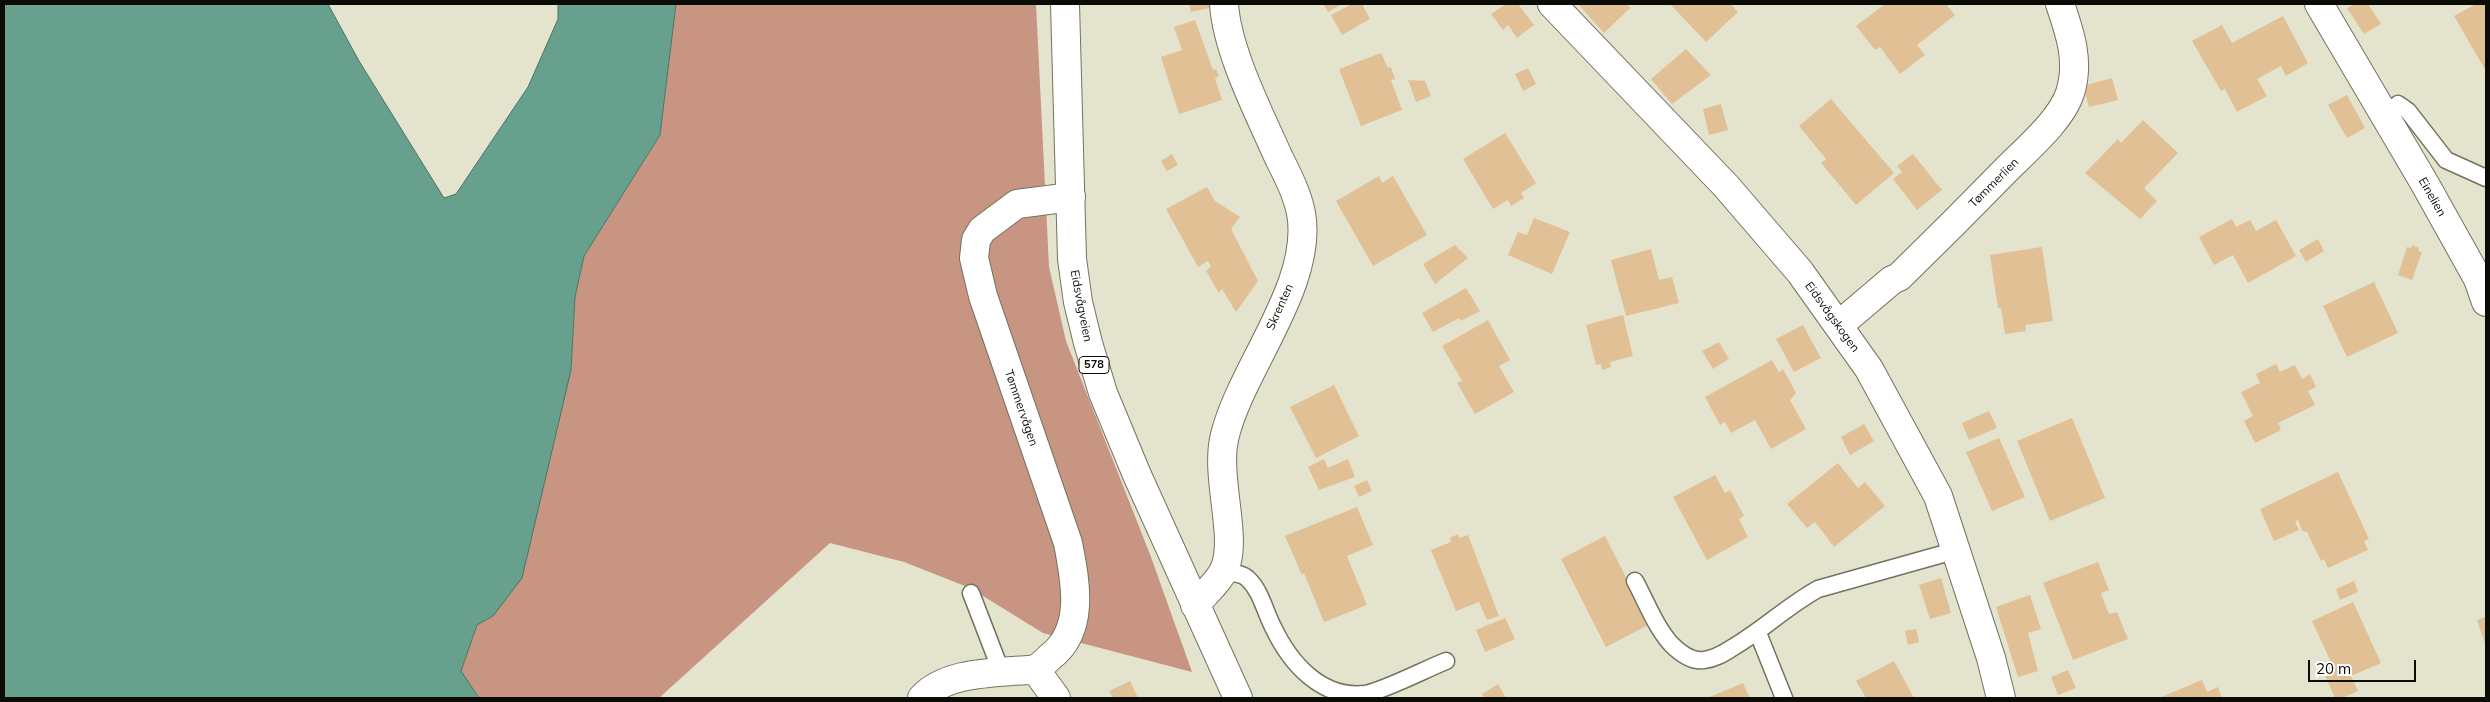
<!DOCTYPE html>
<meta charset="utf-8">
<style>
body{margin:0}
#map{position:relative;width:2490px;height:702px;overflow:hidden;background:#e4e3cd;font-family:Mulish,sans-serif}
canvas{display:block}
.frame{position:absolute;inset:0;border:5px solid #0c0c06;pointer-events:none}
.scale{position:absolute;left:2308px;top:660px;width:108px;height:22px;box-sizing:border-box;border:2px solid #0c0c06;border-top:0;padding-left:6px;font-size:15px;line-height:18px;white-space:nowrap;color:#0c0c06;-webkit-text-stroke:4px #fff;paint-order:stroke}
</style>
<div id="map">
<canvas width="2490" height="702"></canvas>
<div class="frame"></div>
<div class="scale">20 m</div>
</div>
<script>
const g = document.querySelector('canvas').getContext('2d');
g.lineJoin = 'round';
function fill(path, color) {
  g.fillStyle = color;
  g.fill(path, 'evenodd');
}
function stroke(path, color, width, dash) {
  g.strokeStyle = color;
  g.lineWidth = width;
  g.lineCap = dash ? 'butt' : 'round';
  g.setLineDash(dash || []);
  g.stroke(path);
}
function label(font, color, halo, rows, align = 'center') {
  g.font = font + ' Mulish,sans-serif';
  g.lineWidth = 4;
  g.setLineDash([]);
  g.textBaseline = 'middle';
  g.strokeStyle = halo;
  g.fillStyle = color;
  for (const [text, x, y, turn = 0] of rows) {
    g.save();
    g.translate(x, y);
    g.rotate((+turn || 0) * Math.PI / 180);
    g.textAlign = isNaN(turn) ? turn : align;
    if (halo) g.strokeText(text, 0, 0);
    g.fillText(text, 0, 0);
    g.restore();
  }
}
const forest = new Path2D(`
 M676 4H1036L1049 267 1066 341 1151 557 1192 672 1043 633 970 588 904 562 830 543 659 698H479L461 671 477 625 493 616 571 370 575 297 584 256 660 135Z`);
const water = new Path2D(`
 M4 4H328L359 61 444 198 456 194 528 87 558 19V4H676L660 135 584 256 575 297 571 370 522 578 493 616 477 625 461 671 479 698H4Z`);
const building = new Path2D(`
 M1189 4H1212L1213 7 1191 12Z
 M1323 4H1342L1328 12Z
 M1352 4H1362L1370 19 1342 35 1331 15Z
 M1506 4H1518L1534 25 1517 38 1508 25 1503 30 1491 14Z
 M1578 4H1626L1630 8 1604 33Z
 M1670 4H1730L1738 12 1706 42Z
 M1885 4H1946L1955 15 1917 45 1925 55 1900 74 1880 47 1875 50 1856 26Z
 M2355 4H2368L2381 24 2364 34 2347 8Z
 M2476 4H2486V71L2454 16Z
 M2283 16 2308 63 2286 76 2281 66 2257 79 2267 96 2237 112 2225 89 2221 91 2192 41 2222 25 2232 43Z
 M1195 20 1213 70 1216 69 1219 76 1215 78 1222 100 1179 114 1161 57 1182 50 1174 27Z
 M1686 49 1711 75 1672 104 1651 79Z
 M1381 53 1388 68 1391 67 1395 79 1391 80 1402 110 1361 126 1339 69Z
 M1528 68 1536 84 1523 91 1515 74Z
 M2112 78 2118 100 2089 107 2083 86Z
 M1408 80 1425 81 1431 96 1416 102Z
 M2347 95 2365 128 2347 138 2328 105Z
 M1831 99 1894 173 1856 205 1821 163 1826 159 1799 126Z
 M1721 104 1728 130 1709 135 1703 109Z
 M2143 120 2178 153 2144 188 2157 201 2140 219 2085 173 2118 139 2121 143Z
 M1505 133 1536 183 1521 193 1524 198 1511 206 1508 200 1493 209 1463 159Z
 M1172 154 1178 165 1167 171 1161 161Z
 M1913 154 1942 190 1917 210 1893 179 1902 172 1897 166Z
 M1379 176 1382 183 1393 176 1427 235 1373 266 1336 201Z
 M1207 187 1215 201 1240 217 1231 229 1258 281 1236 312 1222 289 1219 293 1206 271 1211 266 1208 261 1198 267 1166 209Z
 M1534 218 1570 232 1552 274 1508 255 1518 232 1527 235Z
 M2232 219 2236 227 2250 220 2256 231 2276 220 2296 256 2248 283 2233 255 2214 265 2199 237Z
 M2318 239 2324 251 2306 262 2299 250Z
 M1455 245 1468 258 1435 284 1423 264Z
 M2412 245 2419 248 2418 251 2422 252 2412 280 2398 275 2407 247 2411 248Z
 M2042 247 2053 321 2025 325 2026 331 2005 334 2001 308H1998L1990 255Z
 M1651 249 1659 280 1672 277 1679 303 1626 316 1611 260Z
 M2374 282 2398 333 2347 357 2323 306Z
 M1466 288 1480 311 1461 321 1459 318 1433 332 1422 313Z
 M1623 315 1633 356 1610 362 1611 367 1602 370 1601 364 1596 365 1586 325Z
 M1488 320 1510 360 1499 366 1514 392 1475 414 1457 383 1462 381 1442 346Z
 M1803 325 1821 358 1794 372 1776 339Z
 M1719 342 1729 359 1713 369 1702 351Z
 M1772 360 1779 372 1783 369 1796 393 1790 400 1806 429 1771 449 1755 420 1731 433 1725 422 1720 425 1705 397Z
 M2276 364 2280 372 2295 365 2302 379 2310 374 2316 387 2308 391 2315 405 2278 423 2281 430 2255 443 2244 421 2253 416 2241 392 2260 383 2256 374Z
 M1334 385 1359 436 1316 458 1290 407Z
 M1989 411 1997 428 1969 440 1962 423Z
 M2072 418 2105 498 2050 521 2017 441Z
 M1864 424 1874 441 1850 455 1841 437Z
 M1999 438 2025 497 1992 511 1966 452Z
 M1324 459 1328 468 1348 459 1355 477 1319 490 1308 467Z
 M1838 463 1858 488 1865 482 1885 506 1834 547 1815 522 1807 528 1787 504Z
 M2338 472 2369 539 2364 541 2368 550 2328 568 2324 559 2321 561 2307 532 2302 531 2298 520 2295 522 2299 530 2274 541 2260 509Z
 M1715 475 1725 493 1730 490 1744 516 1739 519 1748 537 1707 560 1673 497Z
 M1367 480 1372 491 1359 497 1354 486Z
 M1357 507 1373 545 1347 556 1367 605 1324 622 1304 573 1302 575 1285 536Z
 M1458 534 1459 538 1468 535 1499 616 1487 620 1479 602 1456 611 1431 550 1451 542 1450 538Z
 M1605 536 1650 624 1606 647 1561 559Z
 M2098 562 2109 590 2101 593 2105 604 2109 614 2117 612 2128 639 2073 660 2043 583Z
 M1941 578 1951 613 1930 619 1919 585Z
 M2354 581 2358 592 2340 600 2336 589Z
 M2030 595 2041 629 2028 633 2038 671 2018 677 1996 607Z
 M2353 602 2381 663 2351 676 2358 691 2342 698H2335L2320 664 2330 660 2312 621Z
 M2486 617V647L2477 620Z
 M1505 618 1515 639 1485 652 1476 630Z
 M1916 629 1919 642 1908 645 1905 631Z
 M1894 661 1914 698H1866L1856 681Z
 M2068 670 2076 688 2058 695 2051 677Z
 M2202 680 2207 692 2218 687 2222 698H2159Z
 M1130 681 1138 698H1113L1109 691Z
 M1743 683 1750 698H1707Z
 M1498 684 1506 698H1484L1482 694Z`);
const lane = new Path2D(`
 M2385 115 2398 104 2408 111 2446 160 2486 178
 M1223 572C1232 573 1242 573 1248 579 1261 591 1265 612 1273 627 1290 663 1321 699 1365 694 1383 691 1426 669 1446 661
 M1635 581C1646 601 1655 626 1671 644 1679 652 1692 662 1704 660 1715 659 1724 653 1732 648 1763 630 1787 606 1818 589L1957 550
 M971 593 1001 671
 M1758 633 1784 698`);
const street = new Path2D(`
 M1552 4 1726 186 1800 272 1869 369 1938 496 1991 658 2001 698
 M2319 4 2425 184 2478 279 2486 302
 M1839 325 1892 280 1899 277C1936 241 1972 205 2007 169 2027 149 2062 119 2070 93 2080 62 2070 33 2060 4
 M1195 605C1204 594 1218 583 1224 570 1239 538 1214 476 1225 435 1242 367 1314 284 1301 213 1297 193 1287 174 1278 156 1259 113 1227 51 1224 4
 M1035 669 1056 698
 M922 698C943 675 983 673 1012 671 1019 670 1028 671 1035 669 1040 667 1046 661 1050 657 1086 630 1075 580 1068 543L983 296 974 258 976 240 982 230 1017 204 1071 197`);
const primary = new Path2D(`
 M1065 4 1072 259 1078 302 1088 343 1103 393 1137 475 1238 698`);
const shields = [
 [1094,365,30]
];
const shieldNames = [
 ["578",1094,365]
];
const streetNames = [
 ["Tømmerlien",1994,183,-45],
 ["Einelien",2432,197,60],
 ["Eidsvågveien",1081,306,79],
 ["Skrenten",1280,307,-66],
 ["Eidsvågskogen",1832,317,54],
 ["Tømmervågen",1021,408,71]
];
fill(forest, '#c89583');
fill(water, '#67a08d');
stroke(water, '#4c7464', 1);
fill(building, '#e1c096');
stroke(lane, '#73735f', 19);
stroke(street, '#73735f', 30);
stroke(primary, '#73735f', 30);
stroke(lane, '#fff', 16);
stroke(street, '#fff', 28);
stroke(primary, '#fff', 28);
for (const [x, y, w] of shields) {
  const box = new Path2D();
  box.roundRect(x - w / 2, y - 8.5, w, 17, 4);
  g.fillStyle = '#fff';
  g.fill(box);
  stroke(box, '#0c0c06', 1);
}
label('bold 11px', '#0c0c06', null, shieldNames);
label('12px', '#0c0c06', '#fff', streetNames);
</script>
